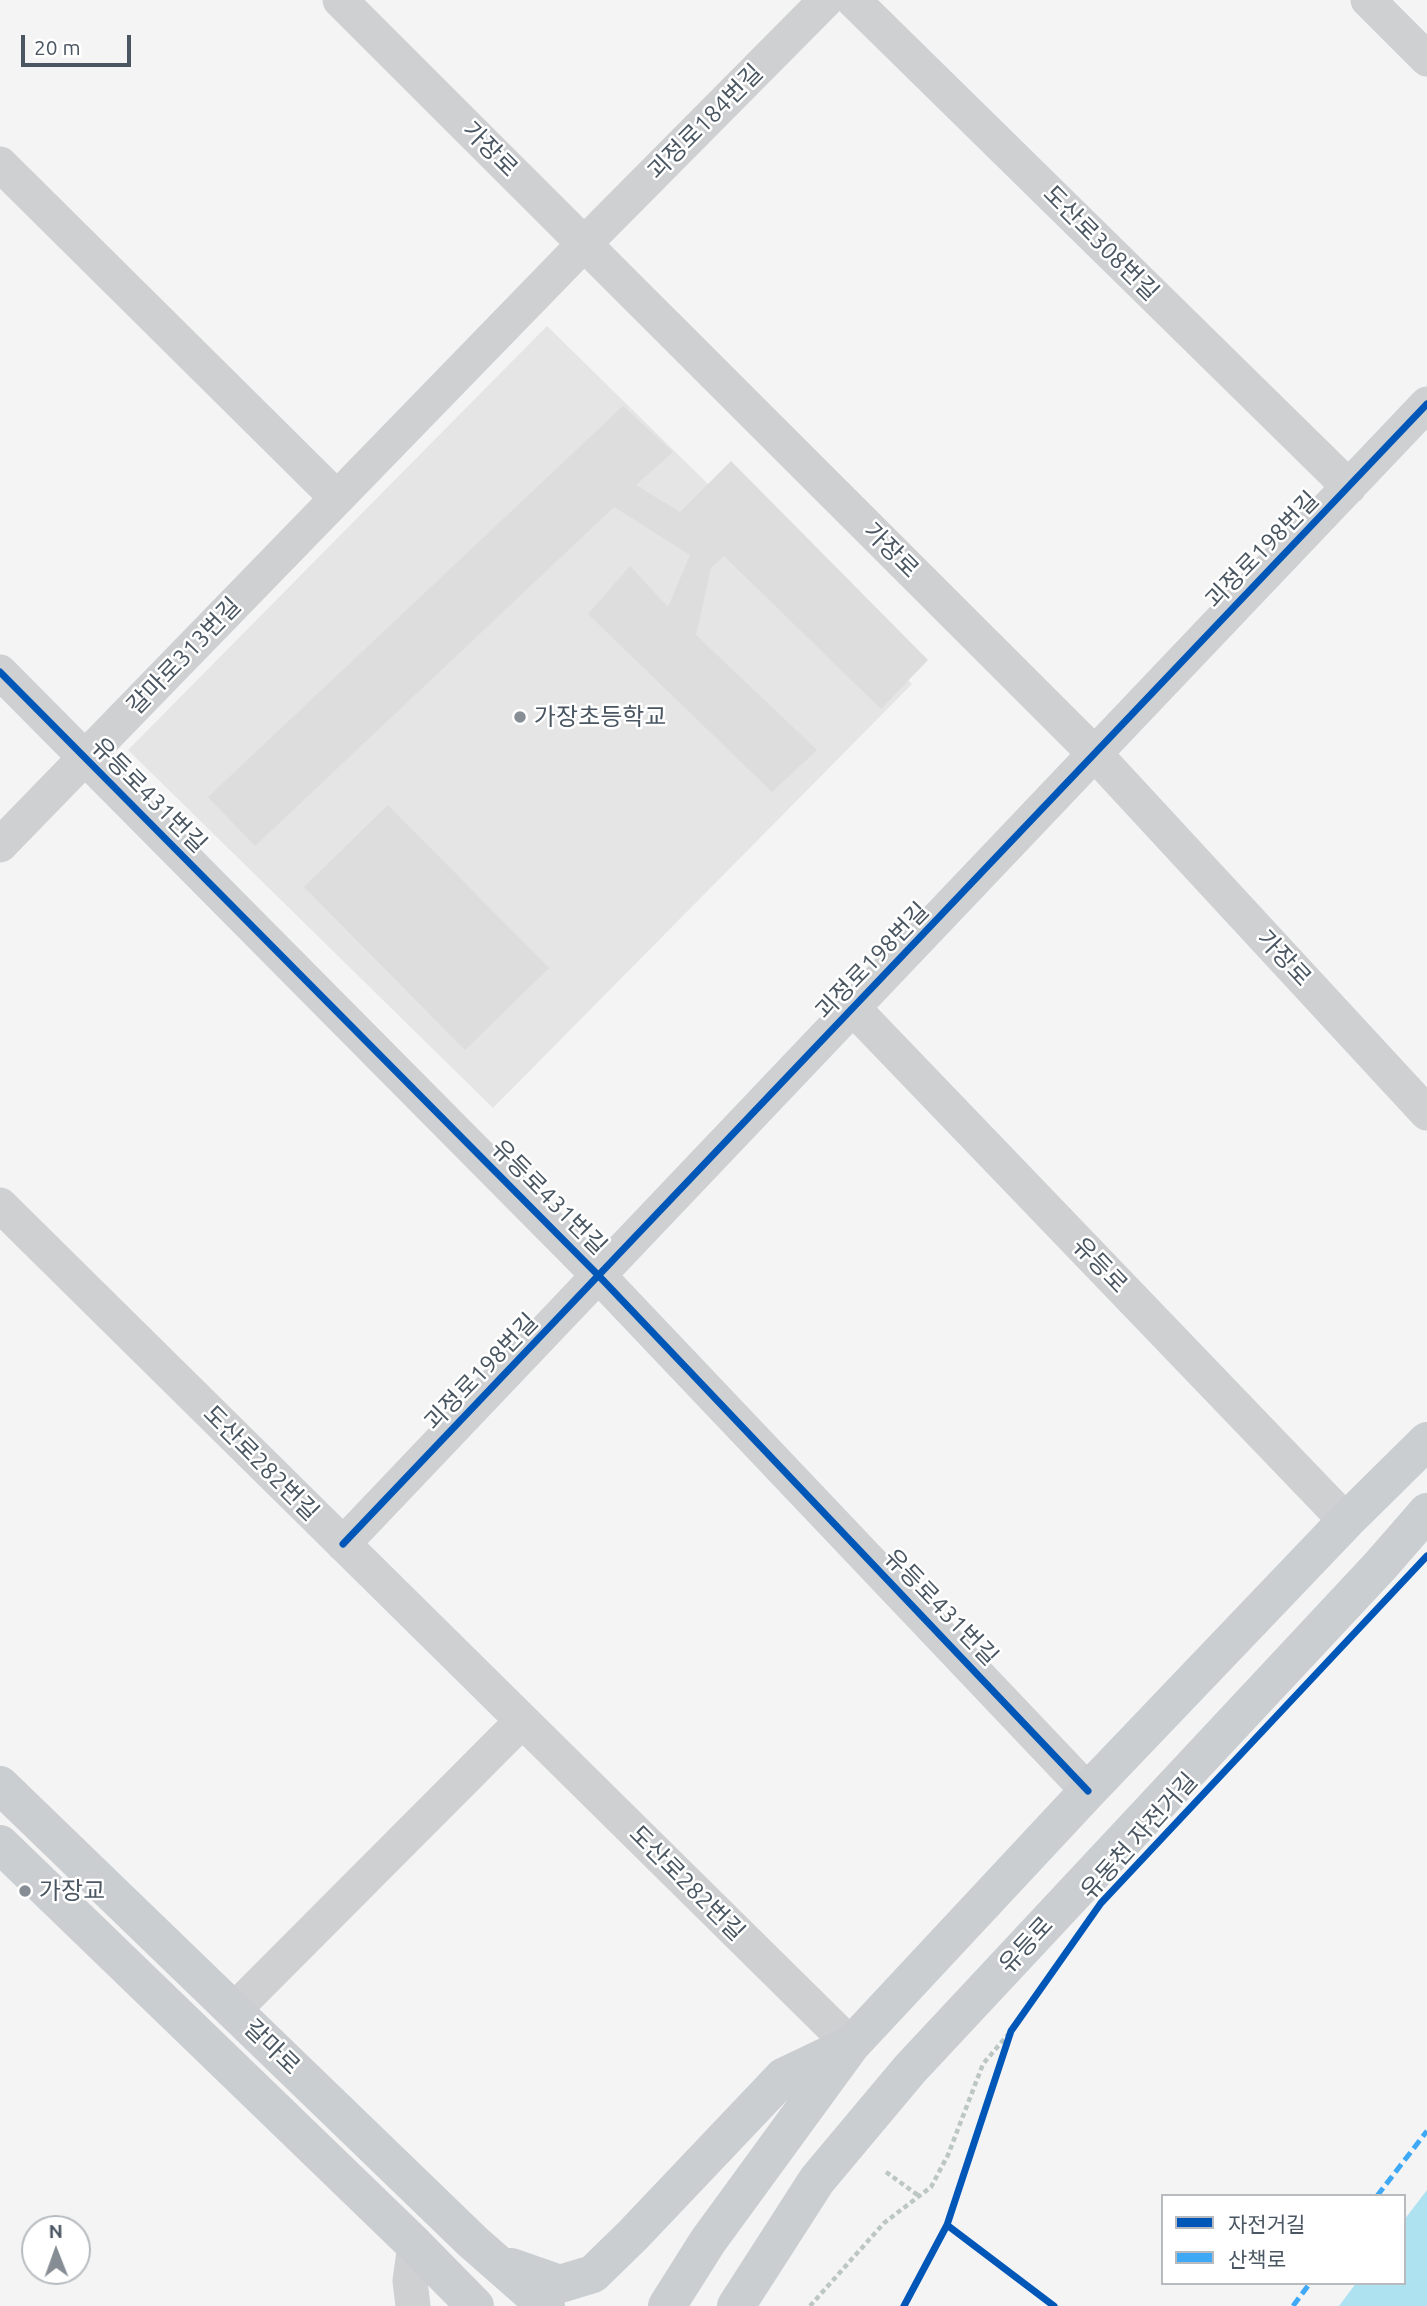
<!DOCTYPE html>
<meta charset="utf-8">
<style>
body{margin:0}
#map{position:relative;width:1427px;height:2306px;overflow:hidden;background:#f4f4f4;font-family:Ubuntu,"Noto Sans KR",sans-serif}
canvas{display:block}
.legend{position:absolute;left:1161px;top:2194px;width:245px;height:91px;box-sizing:border-box;background:#fff;border:2px solid #b7bbc0;margin:0;padding:9px 12px;list-style:none;font-size:21px;color:#4a5661}
.legend li{display:flex;align-items:center;gap:14px;height:35px}
.legend b{width:35px;border:2px solid #b7bbc0}
.north{position:absolute;left:21px;top:2215px;width:70px;height:70px;box-sizing:border-box;background:#fff;border:2px solid #b7bbc0;border-radius:50%;rotate:359deg;font-size:19px;font-weight:700;line-height:28px;text-align:center;color:#4a5661}
.north::after{content:'';display:block;margin:auto;width:24px;height:32px;background:#868d94;clip-path:polygon(50% 0,100% 100%,50% 72%,0 100%)}
.scale{position:absolute;left:21px;top:35px;width:110px;height:32px;box-sizing:border-box;border:4px solid #4a5661;border-top:0;padding-left:9px;font-size:21px;line-height:24px;white-space:nowrap;color:#4a5661;-webkit-text-stroke:5px #fff;paint-order:stroke}
</style>
<div id="map">
<canvas width="1427" height="2306"></canvas>
<ul class="legend">
<li><b style="height:9px;background:#0057b8"></b>자전거길</li>
<li><b style="height:9px;background:#3fa9f5"></b>산책로</li>
</ul>
<div class="north">N</div>
<div class="scale">20 m</div>
</div>
<script>
const g = document.querySelector('canvas').getContext('2d');
g.lineJoin = 'round';
function fill(path, color) {
  g.fillStyle = color;
  g.fill(path, 'evenodd');
}
function stroke(path, color, width, dash) {
  g.strokeStyle = color;
  g.lineWidth = width;
  g.lineCap = dash ? 'butt' : 'round';
  g.setLineDash(dash || []);
  g.stroke(path);
}
function label(font, color, halo, rows, align = 'center') {
  g.font = font + ' Ubuntu,"Noto Sans KR",sans-serif';
  g.lineWidth = 5;
  g.setLineDash([]);
  g.textBaseline = 'middle';
  g.strokeStyle = halo;
  g.fillStyle = color;
  for (const [text, x, y, turn = 0] of rows) {
    g.save();
    g.translate(x, y);
    g.rotate((+turn || 0) * Math.PI / 180);
    g.textAlign = isNaN(turn) ? turn : align;
    if (halo) g.strokeText(text, 0, 0);
    g.fillText(text, 0, 0);
    g.restore();
  }
}
const education = new Path2D(`
 M547 326 912 684 493 1108 128 750Z`);
const water = new Path2D(`
 M1427 2190V2306H1339L1356 2283H1404V2220Z`);
const building = new Path2D(`
 M623 406 673 452 636 485 680 512 731 461 928 660 881 709 724 556 711 568 696 635 817 750 772 792 588 614 630 566 668 607 690 555 614 507 255 846 208 797Z
 M388 805 549 968 465 1050 304 887Z`);
const path = new Path2D(`
 M886 2172 919 2196
 M810 2306 884 2223 931 2187 948 2155 983 2064 1011 2031`);
const minor = new Path2D(`
 M340 0 1095 754 1427 1113
 M853 0 1349 487
 M1368 0 1427 59
 M0 164 337 498
 M0 672 599 1276 1088 1791
 M0 845 584 244 826 0
 M853 1008 1346 1521
 M0 1205 851 2045
 M343 1544 1427 404
 M234 2010 522 1721
 M413 2306 410 2281 415 2245`);
const major = new Path2D(`
 M0 1785 473 2242 546 2306
 M0 1844 415 2245 475 2306
 M511 2267 560 2284 593 2274 633 2235 783 2077 846 2047
 M667 2306 708 2241 851 2045 1088 1791 1346 1521 1427 1441
 M736 2306 817 2180 910 2069 1380 1566 1427 1512`);
const quiet = new Path2D(`
 M1377 2196 1427 2131
 M1293 2306 1310 2283`);
const cycleway = new Path2D(`
 M0 672 599 1276 1088 1791
 M343 1544 1427 404
 M947 2225 1054 2306
 M904 2306 947 2225 1011 2031 1101 1903 1427 1556`);
const markers = [
 [520,717,7,"#868d94"],
 [25,1891,7,"#868d94"]
];
const streetNames = [
 ["괴정로184번길",705,122,-45],
 ["가장로",490,149,45],
 ["도산로308번길",1101,243,45],
 ["가장로",891,550,45],
 ["괴정로198번길",1262,550,-46],
 ["갈마로313번길",184,656,-46],
 ["유등로431번길",149,795,45],
 ["가장로",1284,958,47],
 ["괴정로198번길",872,961,-46],
 ["유등로431번길",549,1197,45],
 ["유등로",1100,1265,46],
 ["괴정로198번길",481,1372,-46],
 ["도산로282번길",261,1463,45],
 ["유등로431번길",941,1607,46],
 ["유동천 자전거길",1139,1836,-48],
 ["도산로282번길",687,1883,45],
 ["유등로",1026,1945,-47],
 ["갈마로",272,2047,44]
];
const poiNames = [
 ["가장초등학교",534,717],
 ["가장교",39,1891]
];
fill(education, '#e6e5e6');
fill(water, '#aee2f0');
fill(building, '#ddddde');
stroke(path, '#bcc7c4', 4.5, [5, 3.5]);
stroke(minor, '#ced0d2', 35);
stroke(major, '#caced1', 38);
stroke(quiet, '#3fa9f5', 5, [10, 5]);
stroke(cycleway, '#0057b8', 7);
for (const [x, y, r, color] of markers) {
  const dot = new Path2D();
  dot.arc(x, y, r, 0, 2 * Math.PI);
  g.fillStyle = color;
  g.fill(dot);
  stroke(dot, '#fff', 2.5);
}
label('24px', '#4a5661', '#fff', streetNames);
label('24px', '#4a5661', '#fff', poiNames, 'left');
</script>
